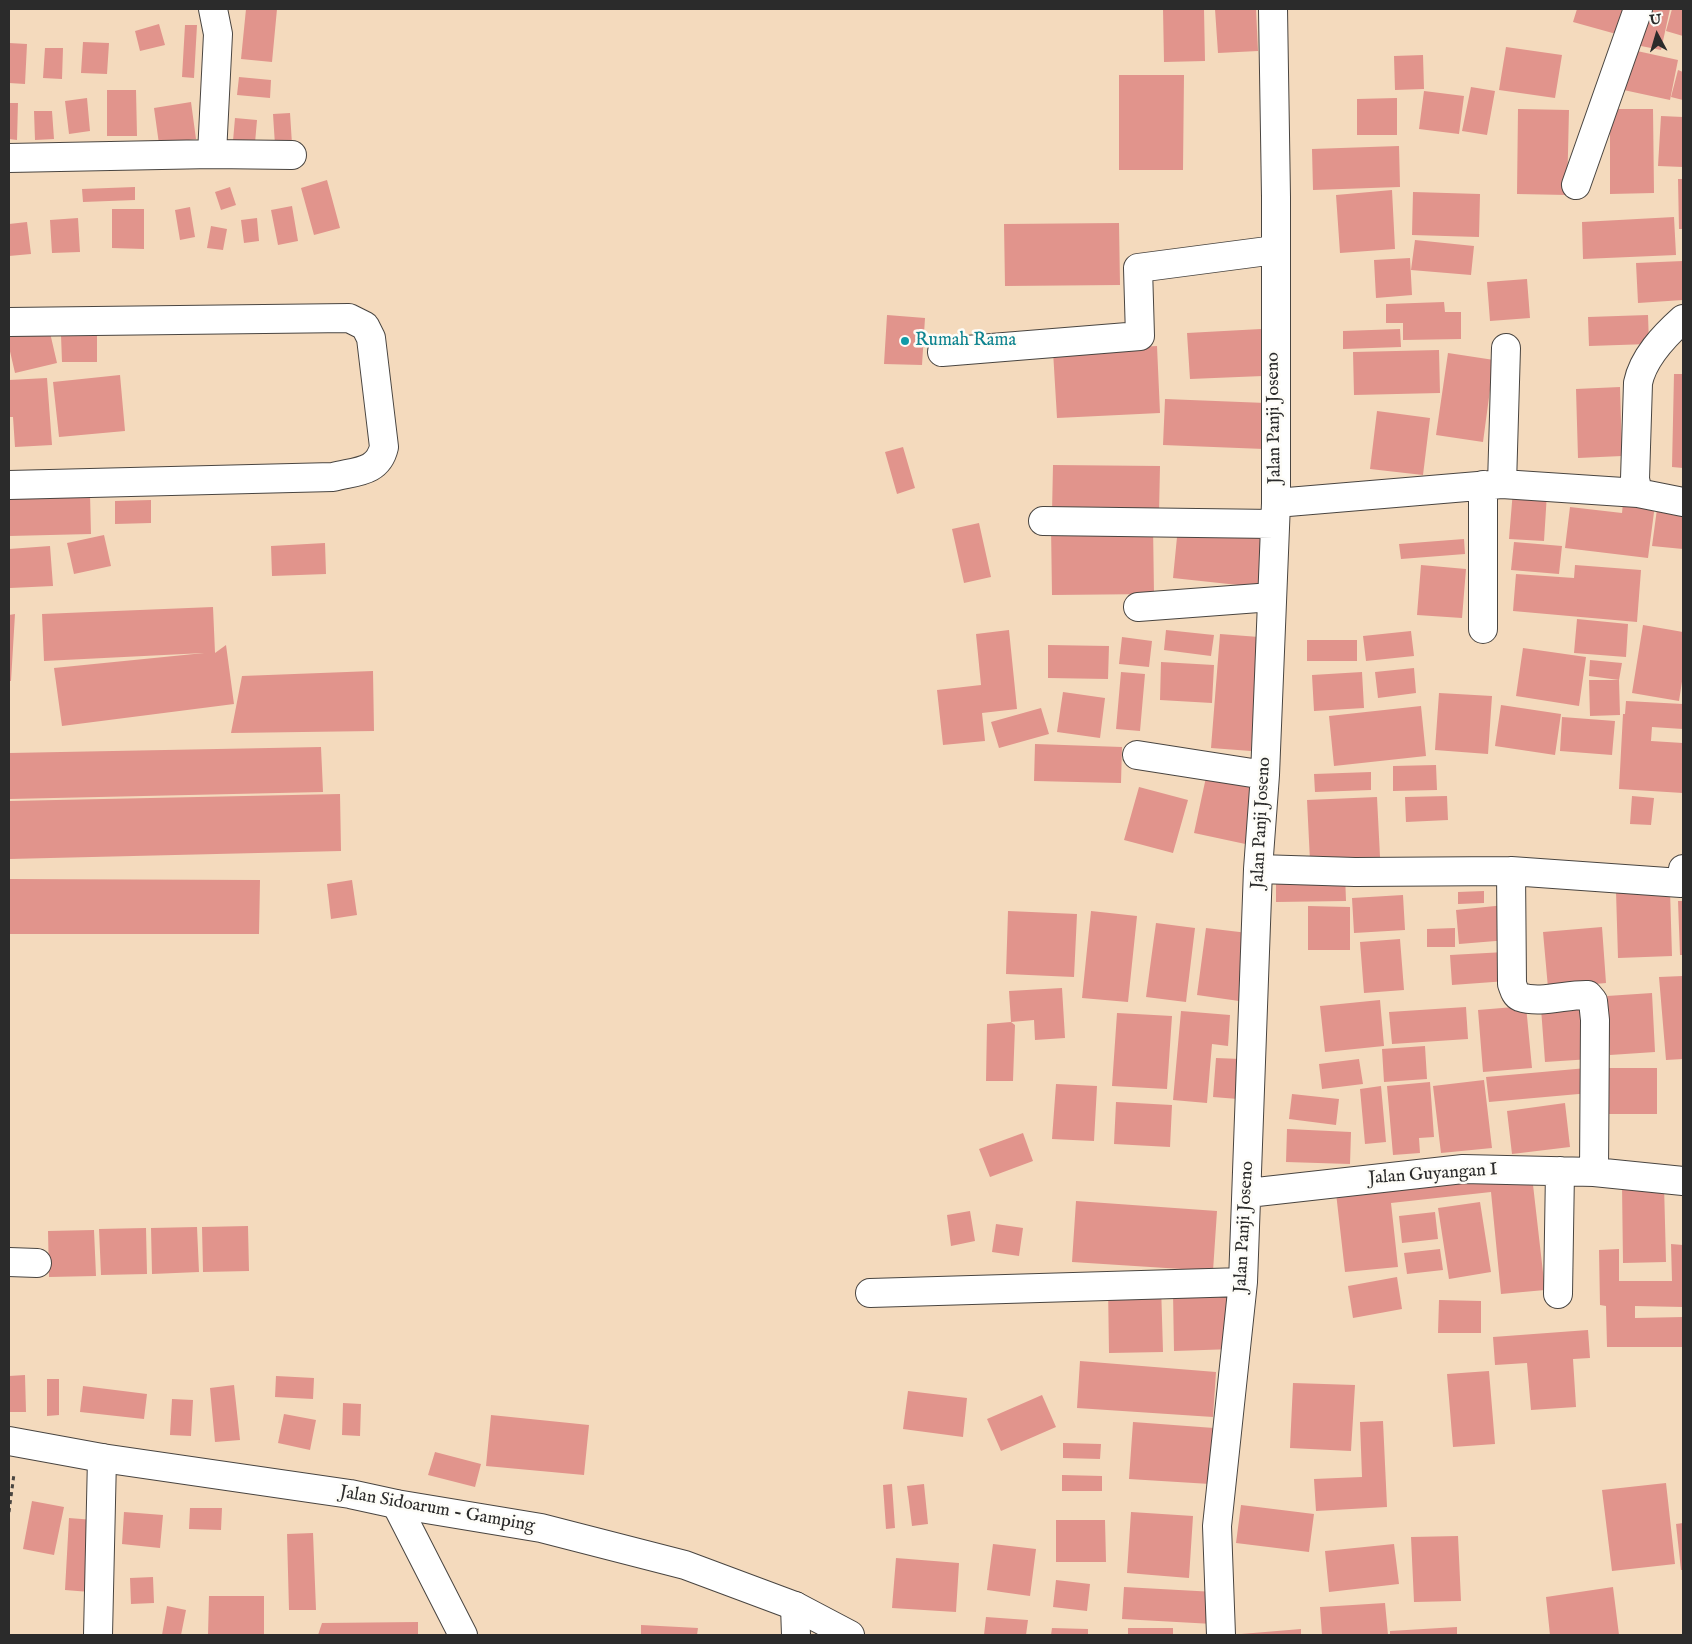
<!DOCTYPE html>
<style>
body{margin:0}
#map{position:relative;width:1692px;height:1644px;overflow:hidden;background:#f4dabd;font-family:"IM FELL English",serif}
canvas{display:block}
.frame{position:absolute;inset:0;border:10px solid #2b2b2b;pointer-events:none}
.north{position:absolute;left:1632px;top:10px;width:50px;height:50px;-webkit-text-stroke:4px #fdfcf7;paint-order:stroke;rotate:354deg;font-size:14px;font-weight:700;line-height:20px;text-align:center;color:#2b2b2b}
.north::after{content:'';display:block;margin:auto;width:18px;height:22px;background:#2b2b2b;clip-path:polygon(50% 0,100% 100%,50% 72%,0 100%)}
</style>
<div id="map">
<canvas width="1692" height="1644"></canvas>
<div class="frame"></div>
<div class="north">U</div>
</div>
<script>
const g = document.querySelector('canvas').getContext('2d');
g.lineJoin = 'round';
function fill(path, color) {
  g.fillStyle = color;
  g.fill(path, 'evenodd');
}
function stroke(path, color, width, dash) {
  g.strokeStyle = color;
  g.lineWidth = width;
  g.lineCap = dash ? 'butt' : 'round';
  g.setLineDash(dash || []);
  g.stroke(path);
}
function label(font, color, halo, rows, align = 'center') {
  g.font = font + ' "IM FELL English",serif';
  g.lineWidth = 5;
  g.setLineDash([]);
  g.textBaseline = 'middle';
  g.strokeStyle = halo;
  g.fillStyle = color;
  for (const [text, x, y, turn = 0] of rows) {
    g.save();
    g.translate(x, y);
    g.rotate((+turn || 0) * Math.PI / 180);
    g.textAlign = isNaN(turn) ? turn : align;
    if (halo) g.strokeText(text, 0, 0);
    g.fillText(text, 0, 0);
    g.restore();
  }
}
const building = new Path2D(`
 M246 9H277L272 62 241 59Z
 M1163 9H1204L1205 61 1164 62Z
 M1215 9H1256L1258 51 1218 53Z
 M1577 9H1635L1627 37 1573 22Z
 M1644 9H1670L1661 50 1636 45Z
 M1672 9H1683V36L1666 31Z
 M159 24 165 45 140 51 135 31Z
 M185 25H197L194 78 182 77Z
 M83 42 109 43 107 74 81 73Z
 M9 43 27 44 25 84 9 83Z
 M1506 47 1562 55 1555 98 1499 90Z
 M45 48H63L62 79 43 78Z
 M1628 49 1678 60 1670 100 1619 89Z
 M1423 55 1424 89 1395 90 1394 56Z
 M1678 70 1683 72V100L1671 97Z
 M1119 75H1184L1183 170H1119Z
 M239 77 271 80 270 98 237 95Z
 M1471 87 1495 91 1487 135 1462 131Z
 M107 90H136L137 136H107Z
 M1424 91 1464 96 1459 134 1419 129Z
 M87 98 90 131 69 134 65 101Z
 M1397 98V135H1357V99Z
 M191 102 196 139 159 144 154 108Z
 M9 103H18L17 140 9 139Z
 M1518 109 1569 110 1567 195 1517 194Z
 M1610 109H1653L1654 193 1610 194Z
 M34 111H52L54 139 35 140Z
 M290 113 292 144 275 145 273 114Z
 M1661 116 1683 117V167L1658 166Z
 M235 118 257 120 255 143 233 141Z
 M1399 146 1400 187 1313 190 1312 149Z
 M1678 179H1683V229H1679Z
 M327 180 340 228 314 235 301 188Z
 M135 187V200L83 202 82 189Z
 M230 187 236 205 221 210 215 192Z
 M1392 190 1395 249 1340 253 1336 195Z
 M1413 192 1480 194 1479 237 1412 235Z
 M292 206 298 241 278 245 271 210Z
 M190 207 195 237 180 240 175 210Z
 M112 209H144V249L112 248Z
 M1674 217 1676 255 1583 259 1582 222Z
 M78 218 80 252 52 253 50 220Z
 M257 218 259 241 244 243 241 220Z
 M27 222 31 254 9 256V224Z
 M1119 223 1120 285 1005 286 1004 224Z
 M211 226 227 229 223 250 207 248Z
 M1415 240 1474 246 1471 275 1411 270Z
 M1410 258 1412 295 1376 298 1374 260Z
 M1683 261V300L1638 303 1636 263Z
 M1527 279 1530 318 1490 321 1487 282Z
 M1444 302 1445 312H1461V339L1403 340V323H1386V304Z
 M887 315 925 318 922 365 884 364Z
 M1648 315 1649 344 1589 346 1588 317Z
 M48 324 57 363 15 373 9 347V333Z
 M1261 329 1263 376 1190 379 1187 333Z
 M1400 329 1401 347 1343 349V331Z
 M61 335H97V362H62Z
 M1157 346 1160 413 1057 418 1053 351Z
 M1439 350 1440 393 1354 395 1353 352Z
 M1448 353 1494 360 1483 442 1436 435Z
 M1674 374H1683V468L1672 467Z
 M120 375 125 431 59 437 53 382Z
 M47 378 52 445 15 447 13 417H9V380Z
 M1620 387 1622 456 1578 458 1576 389Z
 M1165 399 1266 403 1264 449 1163 445Z
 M1377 411 1430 418 1423 475 1370 469Z
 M903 447 915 488 897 494 885 452Z
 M1053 465 1160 466 1159 514 1052 513Z
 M1513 490 1547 493 1544 541 1509 539Z
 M1624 493 1656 497 1648 558 1565 548 1570 507 1622 513Z
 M90 494 91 534 9 536V495Z
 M151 500V523L115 524V501Z
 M1657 509 1683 512V549L1652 546Z
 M979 523 991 577 964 583 952 529Z
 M1153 525 1154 594 1052 595 1051 526Z
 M1178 527 1272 536 1266 588 1173 578Z
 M104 535 111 566 74 574 67 543Z
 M1464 539 1465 554 1401 559 1399 544Z
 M1514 542 1562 546 1559 574 1511 570Z
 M325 543 326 574 272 576 271 546Z
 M50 546 53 586 10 588 9 549Z
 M1421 565 1466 569 1462 618 1417 615Z
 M1575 565 1641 570 1637 622 1513 611 1516 574 1574 578Z
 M213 607 215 653 226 645 234 704 62 726 54 668 204 653 44 661 42 614Z
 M15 614 11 681H9V615Z
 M1577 619 1628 624 1626 657 1574 653Z
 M1643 625 1683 632V675L1679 701 1632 693Z
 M1009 630 1017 709 982 713 985 741 943 745 937 690 981 685 976 634Z
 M1166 630 1214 635 1211 656 1164 650Z
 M1411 631 1414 656 1366 661 1363 636Z
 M1220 634 1259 637 1251 751 1211 748Z
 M1122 637 1152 641 1149 667 1119 664Z
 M1307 640H1357V661H1307Z
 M1048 645 1109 646 1108 679 1048 678Z
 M1523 648 1586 657 1579 706 1516 696Z
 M1590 660 1622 663 1619 680 1589 676Z
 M1161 662 1214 665 1212 703 1160 700Z
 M1414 668 1416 693 1378 698 1375 672Z
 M373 671 374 731 231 733 242 676Z
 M1121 672 1145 674 1140 731 1116 729Z
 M1362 672 1364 708 1314 711 1312 675Z
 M1589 680H1619L1620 715 1590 716Z
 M1063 692 1105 698 1100 738 1057 732Z
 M1439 693 1492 696 1488 754 1435 750Z
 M1626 701 1683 704V729L1652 727 1651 741 1683 743V793L1619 789 1623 714H1625Z
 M1501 705 1561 714 1555 755 1495 746Z
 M1421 706 1426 756 1334 766 1329 716Z
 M1041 708 1049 734 999 748 991 722Z
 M1562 717 1615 721 1612 755 1560 751Z
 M1035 744 1122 747 1121 783 1034 781Z
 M321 747 323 792 9 799V753Z
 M1436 765 1437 790 1393 791V766Z
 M1208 768 1263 780 1250 845 1194 833Z
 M1371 772V790L1315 792 1314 774Z
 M1139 787 1188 800 1173 853 1124 840Z
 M340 794 341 851 9 859V801Z
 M1447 796 1448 820 1406 822 1405 797Z
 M1632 796 1654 798 1651 825 1630 824Z
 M1377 797 1380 857 1310 861 1307 800Z
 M1345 874 1346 901 1276 902V876Z
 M9 879 260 880 259 934H9Z
 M352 880 357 915 331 919 327 884Z
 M1670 890 1672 956 1618 958 1616 891Z
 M1484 891V903L1458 904V892Z
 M1403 895 1405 930 1354 933 1352 898Z
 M1678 901H1683V955H1680Z
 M1505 905 1508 940 1459 944 1456 910Z
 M1308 906 1350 907V950H1308Z
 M1008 911 1077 914 1074 977 1006 974Z
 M1091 911 1137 916 1128 1002 1082 998Z
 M1156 923 1195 928 1186 1002 1146 997Z
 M1602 927 1606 983 1548 988 1543 932Z
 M1206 928 1248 933 1239 1001 1197 995Z
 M1455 928V947H1427V929Z
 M1400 939 1404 990 1364 993 1360 942Z
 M1505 952 1507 981 1452 985 1450 955Z
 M1683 976V1059L1666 1060 1659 977Z
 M1062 988 1065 1038 1035 1040 1034 1020 1011 1022 1009 991Z
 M1652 993 1655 1052 1610 1055 1607 996Z
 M1380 1000 1384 1046 1325 1052 1320 1006Z
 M1587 1005 1591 1059 1545 1062 1541 1008Z
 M1526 1006 1532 1068 1483 1072 1478 1010Z
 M1466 1007 1468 1039 1392 1044 1389 1012Z
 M1181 1011 1230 1015 1228 1046 1212 1044 1207 1103 1173 1100Z
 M1117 1013 1172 1016 1167 1089 1112 1086Z
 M1011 1022 1015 1025 1013 1081H986L987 1024Z
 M1425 1046 1427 1079 1384 1082 1382 1049Z
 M1216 1058 1241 1059 1238 1099 1213 1097Z
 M1359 1059 1363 1084 1322 1089 1319 1064Z
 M1587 1068 1590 1093 1489 1102 1486 1077Z
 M1608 1068H1657V1114H1609Z
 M1484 1080 1492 1148 1441 1153 1433 1086Z
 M1430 1082 1434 1137 1419 1138 1420 1153 1393 1155 1387 1086Z
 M1056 1084 1097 1086 1094 1141 1052 1139Z
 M1381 1086 1386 1142 1365 1144 1360 1089Z
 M1292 1094 1339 1099 1336 1125 1289 1119Z
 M1116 1102 1172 1105 1170 1147 1114 1144Z
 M1565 1103 1570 1147 1512 1154 1507 1111Z
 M1287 1129 1351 1132 1350 1164 1286 1162Z
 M1023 1133 1033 1161 990 1177 979 1149Z
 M1532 1176 1545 1290 1501 1294 1491 1192 1391 1203 1398 1267 1345 1272 1336 1193 1389 1187 1390 1191Z
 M1664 1184 1666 1262 1623 1263 1622 1185Z
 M1076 1201 1217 1211 1213 1271 1072 1262Z
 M1480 1202 1491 1272 1449 1279 1438 1208Z
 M970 1211 975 1241 951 1246 947 1215Z
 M1435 1212 1438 1239 1402 1243 1399 1216Z
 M996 1224 1023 1228 1019 1256 992 1252Z
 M248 1226 249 1271 203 1272 202 1227Z
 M197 1227 199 1272 152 1274 151 1228Z
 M146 1228 147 1274 101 1275 99 1229Z
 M94 1230 96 1276 49 1277 48 1231Z
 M1671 1244 1683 1245V1307L1635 1306V1318L1683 1317V1347H1607L1606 1306 1600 1305 1599 1250 1619 1249V1281H1672Z
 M1440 1249 1443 1270 1407 1274 1404 1253Z
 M1397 1277 1402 1309 1353 1318 1348 1286Z
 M1161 1285 1163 1352 1109 1353 1108 1286Z
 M1233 1291 1234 1349 1174 1351 1173 1293Z
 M1439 1300 1481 1301V1333H1438Z
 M1588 1330 1590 1358 1573 1359 1576 1407 1531 1410 1527 1363 1495 1365 1493 1337Z
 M1080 1361 1216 1372 1213 1417 1077 1408Z
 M1489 1371 1495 1444 1453 1447 1447 1374Z
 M25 1375 26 1412H9V1376Z
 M276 1376 314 1378 313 1399 275 1397Z
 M47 1379H59V1415L47 1416Z
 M1293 1383 1355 1385 1351 1451 1290 1448Z
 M234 1385 240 1440 215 1442 210 1388Z
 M83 1386 147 1394 144 1419 80 1412Z
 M908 1391 967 1398 963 1437 903 1429Z
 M1042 1395 1056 1427 1001 1451 987 1419Z
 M172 1399 193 1400 191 1436 170 1435Z
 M343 1403 361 1404 360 1436 342 1435Z
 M284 1414 316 1420 310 1450 278 1443Z
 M491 1415 589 1425 584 1475 486 1466Z
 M1383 1421 1387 1507 1316 1511 1314 1479 1362 1477 1360 1422Z
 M1133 1422 1214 1428 1210 1484 1129 1479Z
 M1063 1443 1101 1444 1100 1459 1063 1458Z
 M435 1452 481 1464 475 1487 428 1475Z
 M1062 1475 1102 1476V1491H1062Z
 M1666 1483 1675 1564 1612 1571 1602 1490Z
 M892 1484 895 1528 886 1529 883 1485Z
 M924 1484 928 1524 912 1526 907 1486Z
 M32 1501 64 1507 54 1555 23 1549Z
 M1241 1505 1314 1514 1309 1552 1236 1543Z
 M190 1508H222L221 1530 189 1529Z
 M124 1512 163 1515 160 1548 122 1544Z
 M1131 1512 1193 1516 1189 1578 1127 1573Z
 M69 1518 94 1520 90 1592 65 1590Z
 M1056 1520H1105L1106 1562H1056Z
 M1683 1523V1570H1681L1676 1524Z
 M313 1533 316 1610H289L287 1534Z
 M1458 1536 1461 1601 1414 1602 1411 1537Z
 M993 1544 1036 1549 1030 1596 987 1590Z
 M1394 1544 1399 1584 1329 1592 1325 1551Z
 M896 1558 959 1563 956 1612 892 1608Z
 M153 1577 154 1603 131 1604 130 1578Z
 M1056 1580 1090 1584 1087 1611 1053 1607Z
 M1124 1587 1215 1592 1213 1624 1122 1619Z
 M1613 1587 1619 1635H1550L1546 1597Z
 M209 1596H264V1635H208Z
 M1385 1603 1388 1635H1322L1320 1607Z
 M167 1606 186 1610 181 1635H162Z
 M986 1617 1028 1620 1026 1635H984Z
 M418 1622V1635H318L322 1623Z
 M641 1625 698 1628 697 1635H641Z
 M1457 1627V1635H1390V1631Z
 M1052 1628 1088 1629V1635H1051Z
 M1128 1628H1173V1635H1128Z
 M1301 1629V1635H1241V1634Z`);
const path = new Path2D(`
 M9 1512 14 1474`);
const minor = new Path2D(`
 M213 9 218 34 212 154 292 155
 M9 158 212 154
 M1576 185 1638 9
 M9 322 349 318 365 326 371 338 384 447C378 473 356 471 333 477L9 485
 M942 352 1140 336 1138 268 1275 250
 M1502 484 1506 348
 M1483 485V629
 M1638 493 1635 479 1638 383C1643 358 1664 336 1683 319
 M1276 503 1502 484 1638 493 1683 502
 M1043 521 1274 524
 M1138 607 1272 597
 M1137 755 1265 775
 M1258 869 1355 872 1511 871 1681 883 1683 869
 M1511 871 1512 984C1514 989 1515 995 1520 997 1541 1004 1567 994 1588 995L1593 1001 1595 1020 1594 1172
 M1248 1193 1463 1169 1594 1172 1683 1181
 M9 1262 37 1263
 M870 1293 1243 1282
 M1558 1294 1560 1171
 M396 1504 463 1635
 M795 1606 796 1635
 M98 1635 102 1458
 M1221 1635 1217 1526 1243 1282 1258 869 1265 775 1276 503V197L1273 9`);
const major = new Path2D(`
 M9 1441 102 1458 350 1494 396 1504 541 1528 685 1565 795 1606 850 1635`);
const markers = [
 [905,341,5,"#0f9aa8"]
];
const cultureNames = [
 ["Rumah Rama",915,341]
];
const streetNames = [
 ["Jalan Panji Joseno",1275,418,-91],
 ["Jalan Panji Joseno",1262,823,-87],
 ["Jalan Guyangan I",1433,1175,-4],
 ["Jalan Panji Joseno",1245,1227,-87],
 ["Jalan Sidoarum - Gamping",437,1510,10]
];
fill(building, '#e1948c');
stroke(minor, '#494541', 30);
stroke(major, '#494541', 30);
stroke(path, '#494541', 3, [4, 4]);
stroke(minor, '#fff', 28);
stroke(major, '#fff', 28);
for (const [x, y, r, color] of markers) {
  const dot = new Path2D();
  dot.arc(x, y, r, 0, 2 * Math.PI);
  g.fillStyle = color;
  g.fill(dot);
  stroke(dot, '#fdfcf7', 2);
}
label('18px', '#0d838f', '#fdfcf7', cultureNames, 'left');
label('18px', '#2b2b2b', '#fdfcf7', streetNames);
</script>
